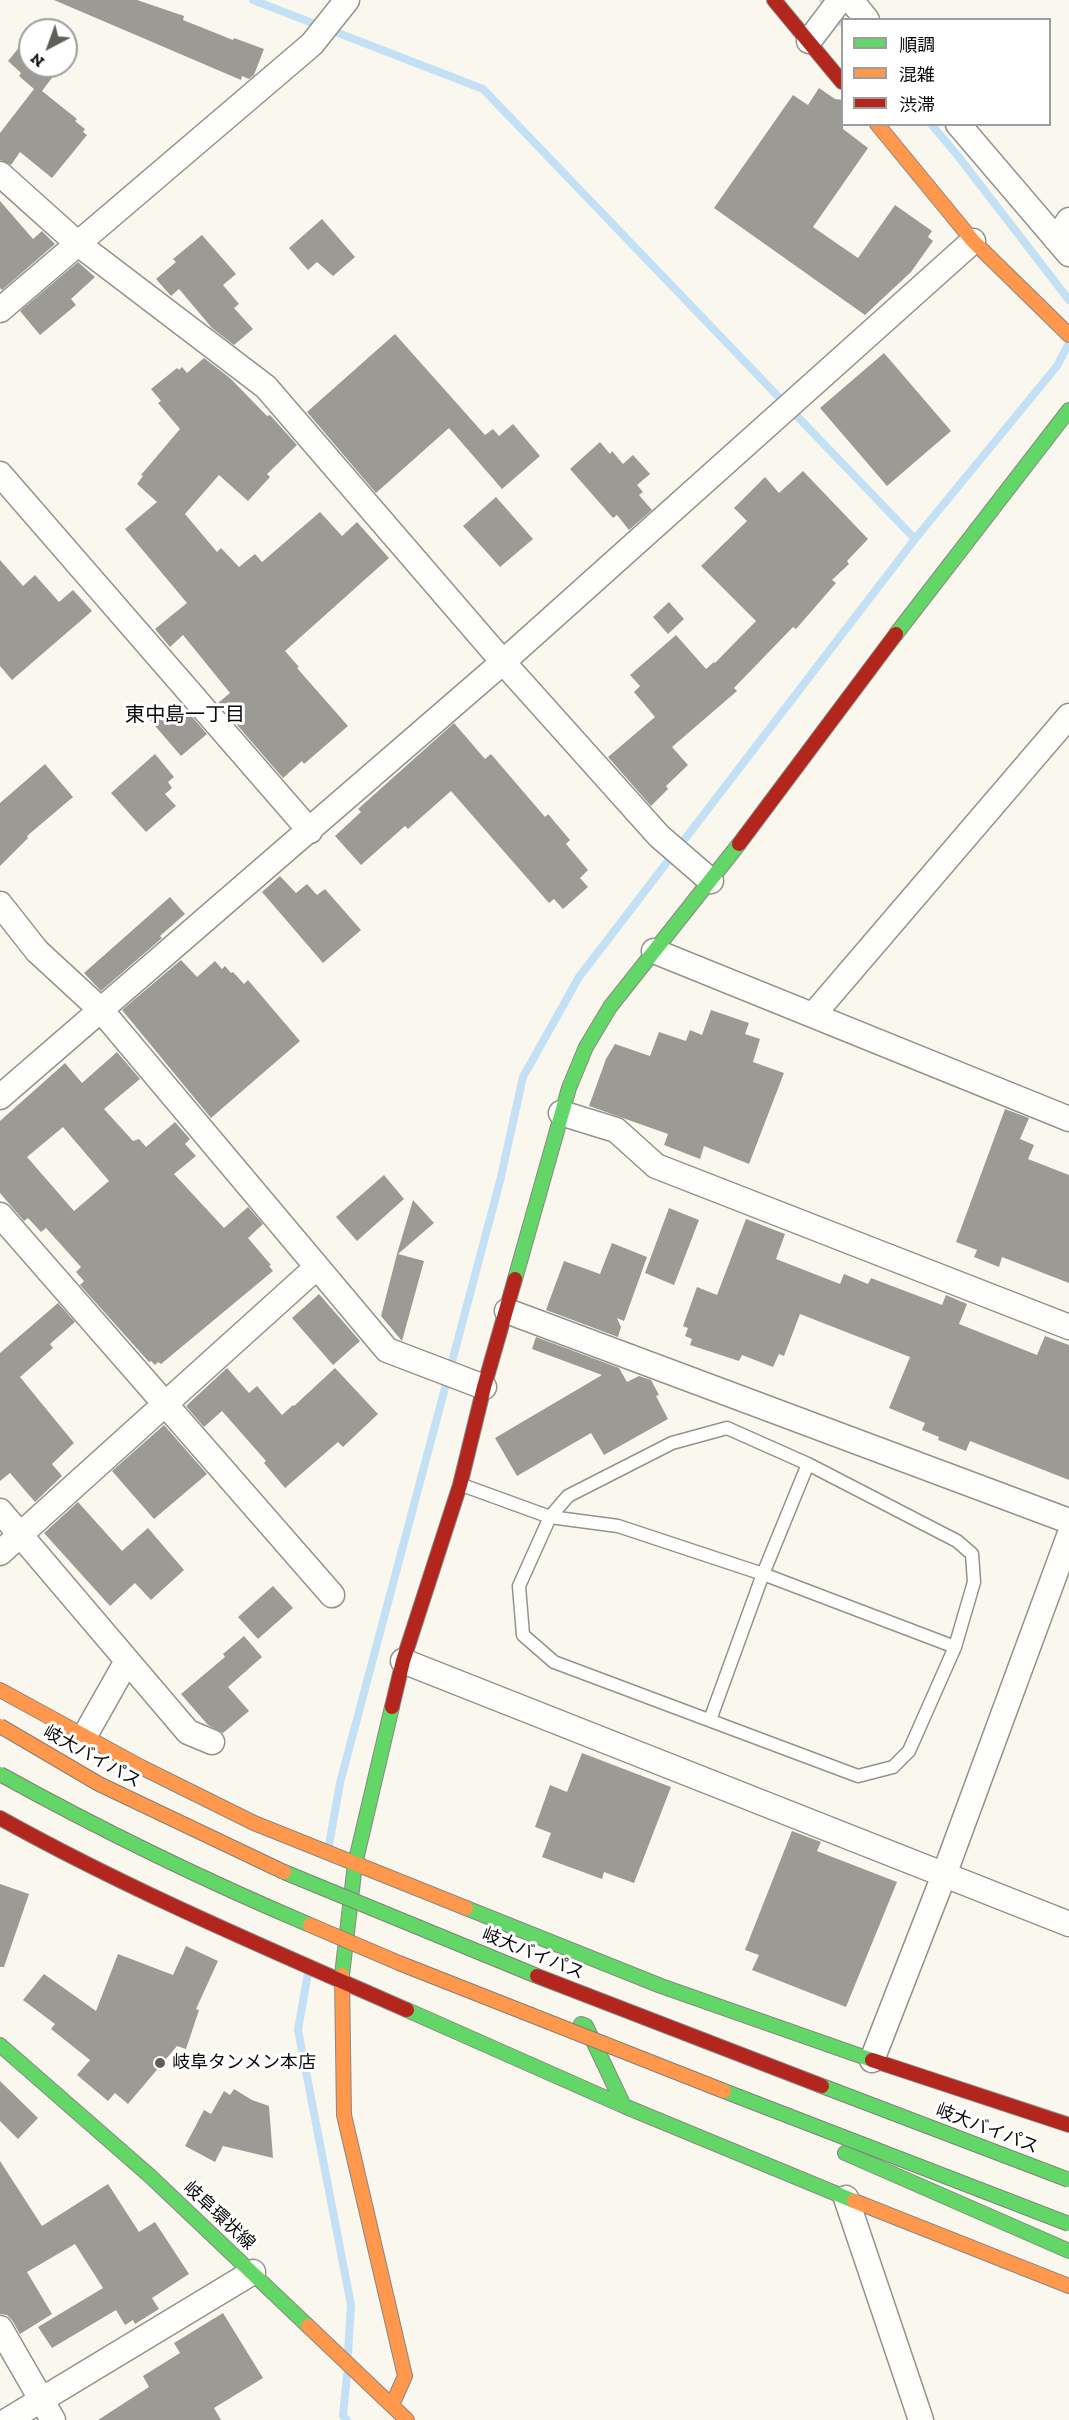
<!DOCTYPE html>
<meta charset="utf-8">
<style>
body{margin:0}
#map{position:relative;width:1069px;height:2420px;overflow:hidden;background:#faf8ee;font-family:"Zilla Slab","Noto Sans JP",serif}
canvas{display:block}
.legend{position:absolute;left:841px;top:18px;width:210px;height:108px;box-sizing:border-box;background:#fff;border:2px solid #9d9d9d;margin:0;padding:8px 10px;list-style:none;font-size:18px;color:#0b0b0b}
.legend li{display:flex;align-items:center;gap:12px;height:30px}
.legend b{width:30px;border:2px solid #9d9d9d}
.north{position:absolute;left:18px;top:18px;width:60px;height:60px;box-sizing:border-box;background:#fff;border:2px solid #9d9d9d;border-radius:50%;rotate:221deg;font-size:16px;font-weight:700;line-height:24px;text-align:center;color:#0b0b0b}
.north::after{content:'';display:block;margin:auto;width:21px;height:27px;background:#5f5e5a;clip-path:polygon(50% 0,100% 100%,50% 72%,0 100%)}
</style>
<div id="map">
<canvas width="1069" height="2420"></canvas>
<ul class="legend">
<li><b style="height:8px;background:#63d668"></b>順調</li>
<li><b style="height:8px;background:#ff974d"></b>混雑</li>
<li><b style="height:8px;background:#b3261e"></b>渋滞</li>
</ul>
<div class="north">N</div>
</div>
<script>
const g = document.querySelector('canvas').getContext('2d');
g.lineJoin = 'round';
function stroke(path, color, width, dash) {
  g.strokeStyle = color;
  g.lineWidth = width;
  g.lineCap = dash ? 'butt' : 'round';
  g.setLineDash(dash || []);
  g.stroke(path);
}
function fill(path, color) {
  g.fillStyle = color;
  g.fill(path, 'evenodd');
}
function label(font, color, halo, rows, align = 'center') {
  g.font = font + ' "Zilla Slab","Noto Sans JP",serif';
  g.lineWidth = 6;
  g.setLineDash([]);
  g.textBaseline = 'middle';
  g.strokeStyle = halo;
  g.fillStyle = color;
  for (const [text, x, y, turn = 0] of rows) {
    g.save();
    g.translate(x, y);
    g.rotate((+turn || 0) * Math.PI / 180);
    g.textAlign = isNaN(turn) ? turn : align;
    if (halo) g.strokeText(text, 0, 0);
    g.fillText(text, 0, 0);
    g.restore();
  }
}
const stream = new Path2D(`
 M253 0 483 89 915 539
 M823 0 842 23
 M931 124 958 156 1069 300
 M329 1845 340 1783 500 1181 523 1077 579 977 915 539 1057 366 1069 343
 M308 1973 298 2030 351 2305 348 2353
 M347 2420 343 2416 347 2375`);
const building = new Path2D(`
 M54 0H137L184 16 183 20 233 40 234 38 264 49 254 75 249 79 242 76 241 80Z
 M30 34V66H61L42 91 77 119 75 121 85 129 83 132 87 135 52 178 20 152 11 165 0 160V133L34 89 19 76 21 73 8 61Z
 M819 88 835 99 843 100V129L868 148 813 227 858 258 895 205 932 231 928 237 933 241 911 272 865 315 714 208 793 95 808 105Z
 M0 201 33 239 42 231 55 244 2 290 0 288Z
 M322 219 355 257 333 276 317 262 308 270 289 248Z
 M202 235 236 274 223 285 239 304 234 308 253 329 234 345 212 328 179 289 171 296 156 279 176 262 173 259Z
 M78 262 95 277 71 299 76 305 40 335 20 311Z
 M395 334 485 435 493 429 499 436 513 424 540 456 502 489 449 428 376 493 307 412Z
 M884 353 951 431 887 486 820 408Z
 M204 358 230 378 267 416 270 415 297 445 267 474 270 477 248 501 219 475 185 514 217 552 221 548 239 567 255 554 262 562 320 512 342 536 357 522 389 558 285 651 299 667 297 668 348 726 304 764 302 761 283 778 218 703 230 693 183 635 170 647 155 629 187 603 125 529 157 502 137 484 143 476 141 475 180 429 158 403 161 401 151 389 177 368 179 370 182 367 187 373Z
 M600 442 610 454 612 451 623 464 633 455 650 474 637 485 643 492 639 495 652 510 629 530 617 515 613 518 570 469Z
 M803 471 868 539 847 561 849 564 832 580 836 583 796 629 793 627 734 688 737 691 672 747 688 765 666 786 668 789 651 806 608 757 655 717 634 692 640 686 630 675 676 635 706 669 714 662 715 663 756 621 701 566 747 521 734 508 765 477 779 493Z
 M496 497 533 539 500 567 463 526Z
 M0 560 23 586 35 575 59 602 73 590 92 611 12 680 0 666Z
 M669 602 684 619 668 634 653 617Z
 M167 705 179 719 188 712 207 734 181 756 150 720Z
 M454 723 485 759 491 754 545 817 548 814 570 840 566 844 588 870 580 878 588 887 563 909 554 899 549 903 451 791 408 829 405 826 361 865 335 836 361 812 358 809Z
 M155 754 174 777 168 782 172 788 165 794 176 806 146 832 111 793Z
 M45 764 73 797 27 836 28 838 0 866V803Z
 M280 876 296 893 307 884 317 895 325 889 361 930 323 963 262 892Z
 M170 897 185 914 160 936 162 938 101 991 84 973Z
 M181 960 197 977 215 961 222 969 225 966 231 973 233 972 244 984 248 980 300 1041 211 1118 122 1010Z
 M711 1010 749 1023 745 1034 760 1039 753 1062 784 1073 749 1164 704 1146 700 1159 664 1145 668 1134 589 1106 606 1059 615 1044 650 1056 659 1032 686 1041 690 1030 702 1035Z
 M117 1052 140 1079 104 1109 133 1141 139 1139 146 1147 175 1122 190 1139 185 1144 196 1156 174 1174 224 1228 248 1207 263 1224 248 1238 271 1265 269 1266 273 1271 161 1364 158 1362 155 1365 151 1361 149 1362 80 1285 84 1281 76 1272 81 1267 46 1228 41 1232 28 1218 24 1221 0 1193V1121L65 1063 82 1083ZM63 1127 109 1181 74 1211 27 1157Z
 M1005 1109 1029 1118 1020 1139 1034 1145 1028 1159 1069 1175V1283L1002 1257 999 1267 974 1257 977 1250 956 1242Z
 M384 1175 404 1199 357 1241 336 1217Z
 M413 1200 434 1223 398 1254 424 1261 402 1341 381 1316 397 1254Z
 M669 1208 699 1220 674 1285 645 1273Z
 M746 1219 785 1234 776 1259 840 1284 844 1274 868 1284 871 1278 942 1305 946 1295 967 1304 959 1324 1037 1355 1045 1336 1069 1345V1480L970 1441 966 1451 938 1440 939 1437 922 1430 925 1423 889 1408 910 1357 800 1314 784 1356 779 1354 773 1367 742 1355 739 1361 690 1345 692 1339 685 1336 688 1328 683 1326 697 1287 717 1295Z
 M612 1243 647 1257 624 1321 617 1318 621 1327 618 1337 546 1310 564 1261 600 1274Z
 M319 1294 360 1341 333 1365 292 1318Z
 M58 1303 75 1322 50 1344 53 1348 20 1377 74 1443 52 1464 62 1476 35 1502 10 1473 0 1481V1353Z
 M536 1337 619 1368 627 1382 639 1376 651 1380 659 1395 656 1396 668 1419 604 1455 591 1433 517 1476 495 1438 602 1375 532 1349Z
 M227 1368 249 1393 257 1386 282 1415 293 1405 294 1406 335 1368 378 1414 343 1447 338 1442 285 1488 264 1463 266 1461 222 1411 204 1427 186 1406Z
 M164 1425 207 1474 154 1519 112 1471Z
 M78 1502 122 1551 148 1528 184 1570 151 1600 135 1583 110 1606 44 1533Z
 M273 1586 293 1608 258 1639 238 1617Z
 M244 1636 262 1657 228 1687 249 1711 223 1733 208 1725 181 1694 225 1657 223 1654Z
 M582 1753 671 1787 634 1883 604 1872 602 1879 542 1857 551 1833 535 1827 550 1785 567 1792Z
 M792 1831 821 1842 817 1851 897 1882 846 2007 752 1970 759 1955 745 1950Z
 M0 1884 29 1894 4 1967H0Z
 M186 1946 218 1961 196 2009 199 2010 186 2049 177 2046 128 2104 115 2093 108 2101 77 2075 90 2060 51 2029 55 2024 23 2000 44 1974 96 2011 118 1954 173 1975Z
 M0 2081 38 2118 18 2139 0 2121Z
 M234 2089 252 2100 269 2106 273 2158 223 2146 215 2162 185 2146 204 2110 211 2114 224 2091 230 2095Z
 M0 2161 42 2226 108 2184 139 2232 155 2222 189 2274 152 2298 159 2309 135 2324 133 2320 125 2325 116 2310 52 2348 38 2327 103 2288 75 2244 27 2272 52 2314 20 2334 12 2320 7 2315 0 2314Z
 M223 2313 263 2378 214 2408 221 2420H98L149 2387 143 2376 180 2353 174 2343Z`);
const lane = new Path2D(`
 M727 1428 808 1464 957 1541 972 1554 974 1582 955 1647 909 1751 893 1767 858 1776 554 1662 523 1635 519 1586 550 1517 568 1496 672 1443Z
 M462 1485 550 1517 618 1526 763 1574 955 1647
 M710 1720 763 1574 808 1464`);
const street = new Path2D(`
 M851 0 867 20
 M809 41 840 0
 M958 124 1069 254
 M0 174 77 243 266 387 503 662 659 836 711 881
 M1056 239 1069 220
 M0 310 312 44 347 0
 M0 474 310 831
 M0 904 37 951 101 1010 387 1350 484 1387
 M654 951 1069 1119
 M813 1015 1069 716
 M0 1097 503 662 973 241
 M561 1113 616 1130 656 1166 1069 1327
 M0 1215 332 1595
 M507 1311 1069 1521
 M0 1511 188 1732 212 1742
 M0 1553 317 1267
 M403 1661 1069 1924
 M84 1737 127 1661
 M872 2060 944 1875 1069 1536
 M846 2198 921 2420
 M0 2328 53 2420
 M8 2420 253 2272`);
const fast = new Path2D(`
 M896 634 1069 410
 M515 1279 569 1088 586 1047 610 1007 739 844
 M466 1908 661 1986 872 2060
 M342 1975 355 1864 392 1707
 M407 2010 624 2106 854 2201
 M581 2024 586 2026 624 2106
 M0 2045 150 2176 308 2326
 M845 2153 1069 2251`);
const slow = new Path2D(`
 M877 124 973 241 1069 335
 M0 1690 141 1767 254 1823 466 1908
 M342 1975 344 2115 405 2376 392 2405
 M854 2201 1069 2286
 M308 2326 407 2420`);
const jam = new Path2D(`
 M774 0 842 82
 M739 844 896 634
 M392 1707 403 1661 460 1485 484 1387 515 1279
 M0 1818C131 1891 269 1949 407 2010
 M872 2060 1069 2125`);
const fastBridge = new Path2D(`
 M0 1774C101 1830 204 1880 310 1925
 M284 1872 537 1976
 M822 2086 1069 2180
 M724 2091 1069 2224`);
const slowBridge = new Path2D(`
 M0 1726 99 1784 284 1872
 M310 1925 399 1963 724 2091`);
const jamBridge = new Path2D(`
 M537 1976 822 2086`);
const markers = [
 [160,2063,6,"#5f5e5a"]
];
const streetNames = [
 ["岐大バイパス",92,1757,29],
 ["岐大バイパス",533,1954,22],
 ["岐大バイパス",987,2129,21],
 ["岐阜環状線",219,2216,43]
];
const poiNames = [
 ["岐阜タンメン本店",172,2063]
];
const neighbourhoodNames = [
 ["東中島一丁目",185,715]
];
stroke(stream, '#c3e0f5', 8);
fill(building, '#9c9a94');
stroke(lane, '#93928d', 15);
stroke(street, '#93928d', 27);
stroke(fast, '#898884', 16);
stroke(slow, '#898884', 16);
stroke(jam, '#898884', 16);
stroke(lane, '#fefefc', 12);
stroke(street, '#fefefc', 24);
stroke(fast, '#63d668', 14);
stroke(slow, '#ff974d', 14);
stroke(jam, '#b3261e', 14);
stroke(fastBridge, '#807f7a', 16, []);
stroke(slowBridge, '#807f7a', 16, []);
stroke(jamBridge, '#807f7a', 16, []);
stroke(fastBridge, '#63d668', 14);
stroke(slowBridge, '#ff974d', 14);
stroke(jamBridge, '#b3261e', 14);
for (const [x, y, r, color] of markers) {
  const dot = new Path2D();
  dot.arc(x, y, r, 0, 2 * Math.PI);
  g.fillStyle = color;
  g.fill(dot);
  stroke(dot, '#fff', 2);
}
label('18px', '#0b0b0b', '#fff', streetNames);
label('18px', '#0b0b0b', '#fff', poiNames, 'left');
label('20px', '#0b0b0b', '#fff', neighbourhoodNames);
</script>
